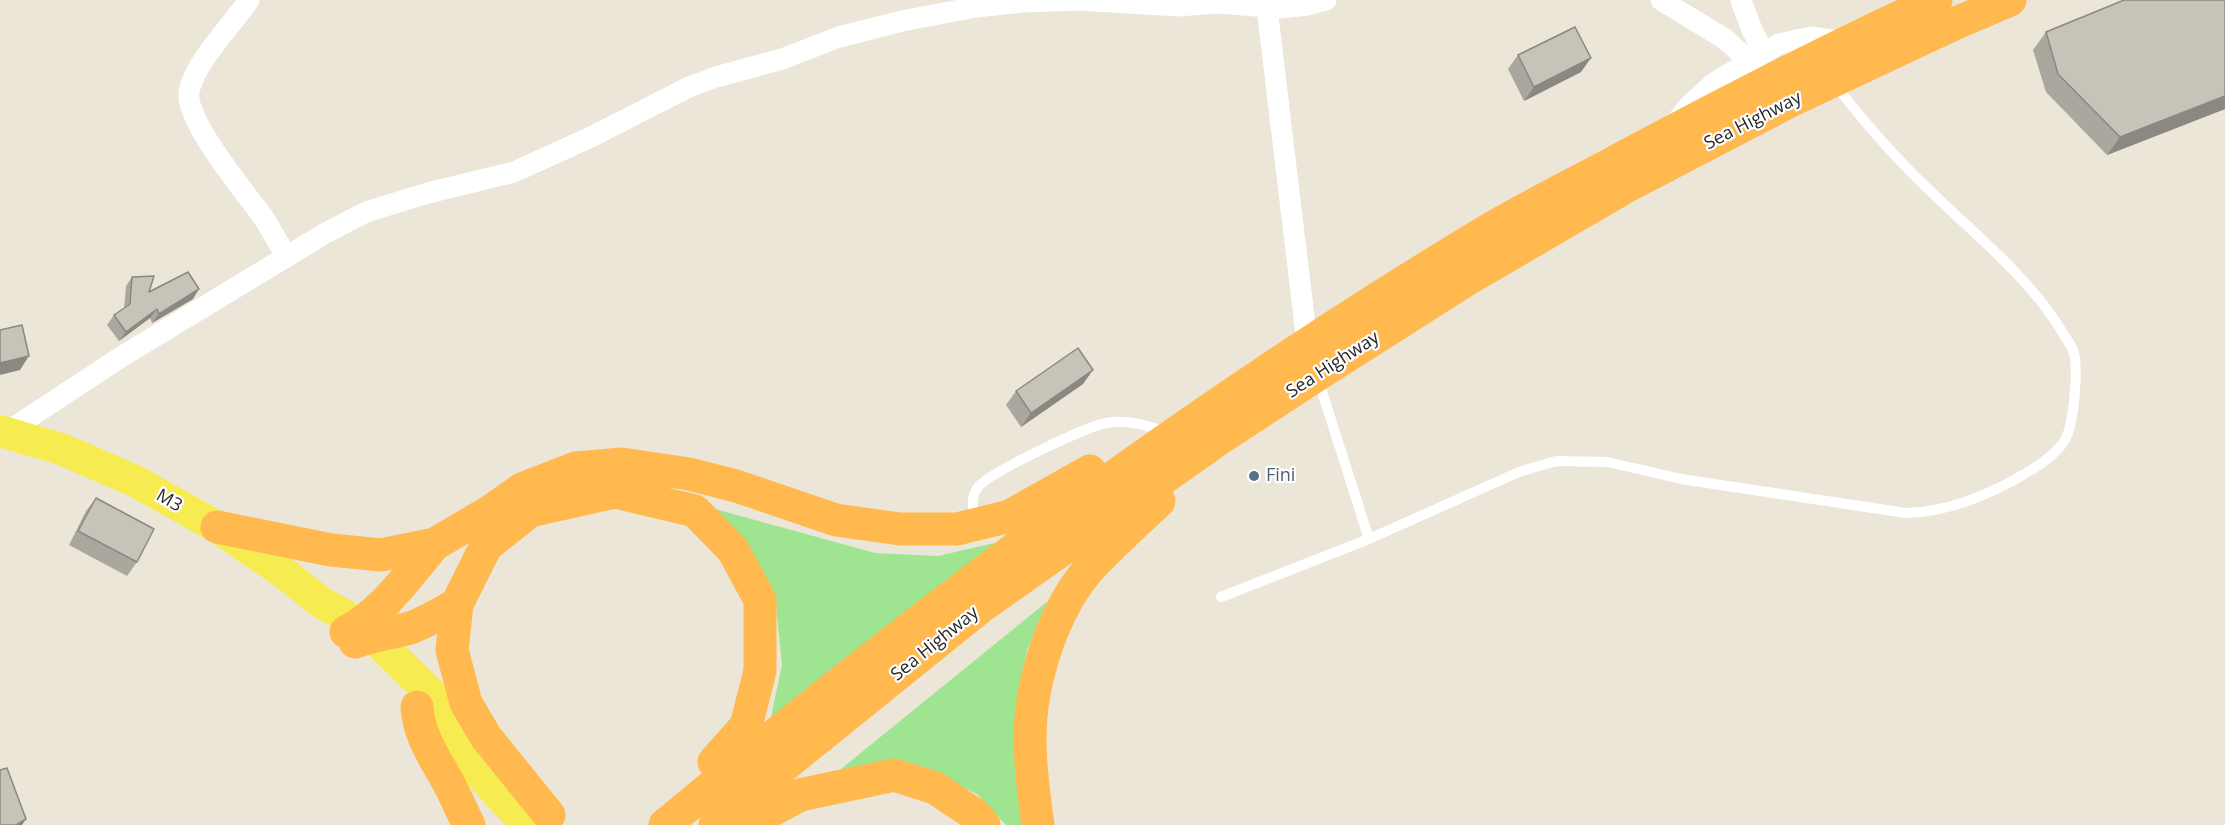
<!DOCTYPE html>
<style>
body{margin:0}
canvas{display:block;background:#ebe6d8}
</style>
<canvas width="2225" height="825"></canvas>
<script>
const g = document.querySelector('canvas').getContext('2d');
g.lineJoin = 'round';
function fill(path, color) {
  g.fillStyle = color;
  g.fill(path, 'evenodd');
}
function stroke(path, color, width, dash) {
  g.strokeStyle = color;
  g.lineWidth = width;
  g.lineCap = dash ? 'butt' : 'round';
  g.setLineDash(dash || []);
  g.stroke(path);
}
function label(font, color, halo, rows, align = 'center') {
  g.font = font + ' "Open Sans",sans-serif';
  g.lineWidth = 4.5;
  g.setLineDash([]);
  g.textBaseline = 'middle';
  g.strokeStyle = halo;
  g.fillStyle = color;
  for (const [text, x, y, turn = 0] of rows) {
    g.save();
    g.translate(x, y);
    g.rotate((+turn || 0) * Math.PI / 180);
    g.textAlign = isNaN(turn) ? turn : align;
    if (halo) g.strokeText(text, 0, 0);
    g.fillText(text, 0, 0);
    g.restore();
  }
}
const green = new Path2D(`
 M715 509 875 553 938 556 1012 539 771 717 782 665 776 605 752 551Z
 M1048 601 1027 650 1015 713V768L1024 825H1006L977 794 928 771 836 773Z`);
const service = new Path2D(`
 M1318 379 1369 539
 M976 522C973 510 970 497 978 487 990 472 1086 427 1106 423 1126 419 1145 425 1164 431
 M1221 597 1369 539 1519 472 1556 461 1608 462 1681 479 1906 513C1951 512 1994 493 2033 469 2044 462 2055 454 2063 443 2074 429 2079 367 2073 350 2070 343 2064 336 2061 330 2027 274 1967 228 1921 182 1889 151 1861 118 1834 83`);
const minor = new Path2D(`
 M249 0C232 25 194 63 189 92 185 121 245 192 263 217 271 229 278 243 286 256
 M1266 0 1307 342
 M1661 0 1725 39 1749 61
 M1741 0 1750 25 1763 53
 M1676 122 1690 105 1714 83 1779 44 1811 37 1844 42
 M7 432 121 357 324 234 366 212 428 193 514 172 591 137 689 87 716 77 782 59 839 37 902 21 976 7 1022 2 1079 0 1178 6 1218 3 1280 8 1308 5 1326 0`);
const primary = new Path2D(`
 M0 431 61 449 135 481 217 527 280 570 322 603 360 624 483 745
 M438 729 527 825`);
const motorway = new Path2D(`
 M217 527 331 550 381 555 435 544 489 512 522 489 576 468 622 464 689 474 736 486 836 520 900 529H957L1010 516 1090 471
 M346 632C383 613 408 575 435 544
 M355 642C373 635 392 633 410 628 427 622 441 613 457 604
 M417 707C419 738 436 759 450 786 457 799 462 812 469 825
 M549 815 486 737 466 703 452 650 457 604 486 546 530 511 615 492 695 511 733 550 760 600V671L746 726 714 762
 M665 825C921 611 1189 411 1475 238 1518 212 1564 189 1609 165 1717 107 1825 51 1936 0
 M715 825 779 770 982 606 1219 439 1317 375 1466 280 1629 185 1790 101 1956 23 2010 0
 M745 825 800 795 894 775 935 788 974 814 984 825
 M1038 825C1034 797 1030 767 1030 738 1030 683 1053 609 1090 568 1111 545 1136 523 1159 501`);
const wall = new Path2D(`
 M2225 0V109L2107 155 2046 92 2033 50 2046 32Z
 M1518 55 1581 72 1524 101 1508 69Z
 M132 277 149 292 193 299 152 323 150 318 119 341 107 325 114 315 124 309 126 286Z
 M1083 384 1021 427 1006 405 1016 391Z
 M96 498 137 562 127 576 69 545 86 511Z`);
const shadedWall = new Path2D(`
 M1591 58 1581 72 1524 101 1534 87Z
 M2225 96V109L2107 155 2120 137Z
 M199 289 193 299 152 323 159 314Z
 M157 309 150 318 119 341 126 332Z
 M29 356 20 370 0 375V363Z
 M1093 370 1083 384 1021 427 1031 413Z
 M26 819 22 825H16Z`);
const building = new Path2D(`
 M2124 0H2225V96L2120 137 2058 74 2046 32Z
 M1575 27 1591 58 1534 87 1518 55Z
 M188 272 199 289 159 314 157 309 126 332 114 315 130 304 132 277 154 276 149 292Z
 M22 325 29 356 0 363V330Z
 M1078 348 1093 370 1031 413 1016 391Z
 M96 498 154 529 137 562 78 531Z
 M7 768 26 819 16 825H0V770Z`);
const markers = [
 [1254,476,6,"#5c6f8a"]
];
const streetNames = [
 ["Sea Highway",1753,121,-27],
 ["Sea Highway",1333,365,-33],
 ["M3",169,501,30],
 ["Sea Highway",935,644,-39]
];
const serviceNames = [
 ["Fini",1266,476]
];
fill(green, '#9fe591');
stroke(service, '#fff', 10);
stroke(minor, '#fff', 21);
stroke(primary, '#f6ec52', 32);
stroke(motorway, '#ffb94f', 33);
fill(wall, '#aaa89e');
fill(shadedWall, '#8b8881');
fill(building, '#c6c3b8');
stroke(building, '#8b8881', 1.5);
for (const [x, y, r, color] of markers) {
  const dot = new Path2D();
  dot.arc(x, y, r, 0, 2 * Math.PI);
  g.fillStyle = color;
  g.fill(dot);
  stroke(dot, '#fff', 2);
}
label('18px', '#282828', '#fff', streetNames);
label('18px', '#4e5e75', '#fff', serviceNames, 'left');
</script>
